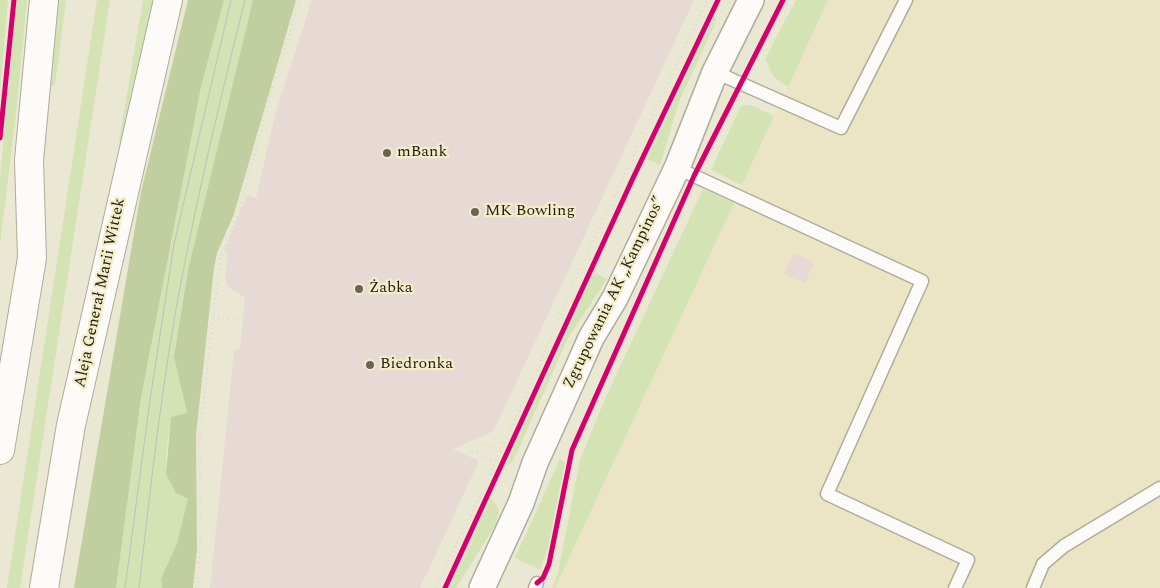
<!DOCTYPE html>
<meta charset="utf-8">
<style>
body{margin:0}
canvas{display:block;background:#eae7d3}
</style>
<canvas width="1160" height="588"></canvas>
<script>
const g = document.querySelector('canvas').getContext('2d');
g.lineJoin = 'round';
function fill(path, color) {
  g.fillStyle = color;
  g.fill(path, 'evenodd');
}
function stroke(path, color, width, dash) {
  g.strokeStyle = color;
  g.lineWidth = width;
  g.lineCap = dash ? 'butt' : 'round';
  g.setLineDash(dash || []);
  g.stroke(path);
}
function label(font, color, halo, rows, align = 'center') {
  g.font = font + ' Spectral,serif';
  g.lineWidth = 4.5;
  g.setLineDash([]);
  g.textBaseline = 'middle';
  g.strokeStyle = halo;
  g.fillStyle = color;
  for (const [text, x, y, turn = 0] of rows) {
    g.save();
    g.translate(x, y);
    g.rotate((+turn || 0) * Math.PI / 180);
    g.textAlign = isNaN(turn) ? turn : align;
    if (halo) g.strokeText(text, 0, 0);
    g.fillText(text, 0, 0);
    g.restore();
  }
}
const built = new Path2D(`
 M828 0H1160V588H555Z`);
const green = new Path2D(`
 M0 0H8L0 92Z
 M17 0H27L16 113 0 245V179Z
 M59 0H66L55 85 51 87Z
 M97 0H110L20 588H7Z
 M143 0H156L121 142 119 141Z
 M224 0H253L188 270 174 357 187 414 171 417C168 446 156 484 188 499L177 543 161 579 162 588H116L141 399 201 87Z
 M796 0H828L788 87 774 77 765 59Z
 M716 14 714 26 680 99 660 165 647 159Z
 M751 105 774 116 742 185 711 170 741 106Z
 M703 189 734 203 555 588H552L558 573 580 460 605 399Z
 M594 273 607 279 568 338 513 461 505 468Z
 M560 459 565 462 548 548 540 570 515 558Z
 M491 498 499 509 496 524 456 588H450Z`);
const forest = new Path2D(`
 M188 0H224L201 87 141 398 116 588H74L141 192Z
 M253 0H296L234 214 217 253 214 268 196 435 197 550 193 588H162L161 579 177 543 188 499 176 493 166 474 171 417 187 413 174 357 188 270Z`);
const building = new Path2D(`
 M312 0H694L495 428 490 433 453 449 479 461 420 588H210L234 351 240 348 245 297 233 291 226 283 225 272 228 260 225 249 247 195 256 198 275 115Z
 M794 253 814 262 805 283 784 274Z`);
const path = new Path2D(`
 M213 317 243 320
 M477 440 501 451
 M472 451 495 462
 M196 588 200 553V433L220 259 238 215 277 72 300 0
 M436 588 525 399 576 277 707 0`);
const service = new Path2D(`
 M715 72 841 128 906 0
 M677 168 922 281 827 494 968 560 955 588
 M535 588 537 583
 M1033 588 1043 564 1064 546 1160 488`);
const minor = new Path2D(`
 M482 588 521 503 535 463 576 372 591 338 615 298 677 168 715 72 751 0`);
const secondary = new Path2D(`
 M0 450 32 258 29 160 44 0
 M44 588 71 425 168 0`);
const tram = new Path2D(`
 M125 588 150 400 174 244 231 0
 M139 588C151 484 162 380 182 277 200 184 222 92 245 0`);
const cycleway = new Path2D(`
 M0 138 14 0
 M537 583 543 578 549 564 572 450 694 176 783 0
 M445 588 633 178 718 0`);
const markers = [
 [387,153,5,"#676555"],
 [475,212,5,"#676555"],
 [359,289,5,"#676555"],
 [370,365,5,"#676555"]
];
const poiNames = [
 ["mBank",397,153],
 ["MK Bowling",485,212],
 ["Żabka",369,289],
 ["Biedronka",380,365]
];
const streetNames = [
 ["Aleja Generał Marii Wittek",101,293,-78],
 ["Zgrupowania AK „Kampinos”",615,293,-64]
];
fill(built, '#ece5c5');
fill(green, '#d3e3b4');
fill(forest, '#c0cea0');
fill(building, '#e7d9d4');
stroke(service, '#aeac9c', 15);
stroke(minor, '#aeac9c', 28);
stroke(secondary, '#aeac9c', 30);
stroke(path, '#dcdbd5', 3, [1, 4]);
stroke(service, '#fcfbf8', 12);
stroke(minor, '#fcfbf8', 25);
stroke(secondary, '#fcfbf8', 28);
stroke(tram, '#c0bfba', 1);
stroke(cycleway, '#d6006c', 5);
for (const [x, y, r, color] of markers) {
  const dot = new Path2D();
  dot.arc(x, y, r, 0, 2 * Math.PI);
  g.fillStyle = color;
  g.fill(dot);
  stroke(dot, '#f4edc9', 2);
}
label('16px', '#211f11', '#f4edc9', poiNames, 'left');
label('16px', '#211f11', '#f4edc9', streetNames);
</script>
